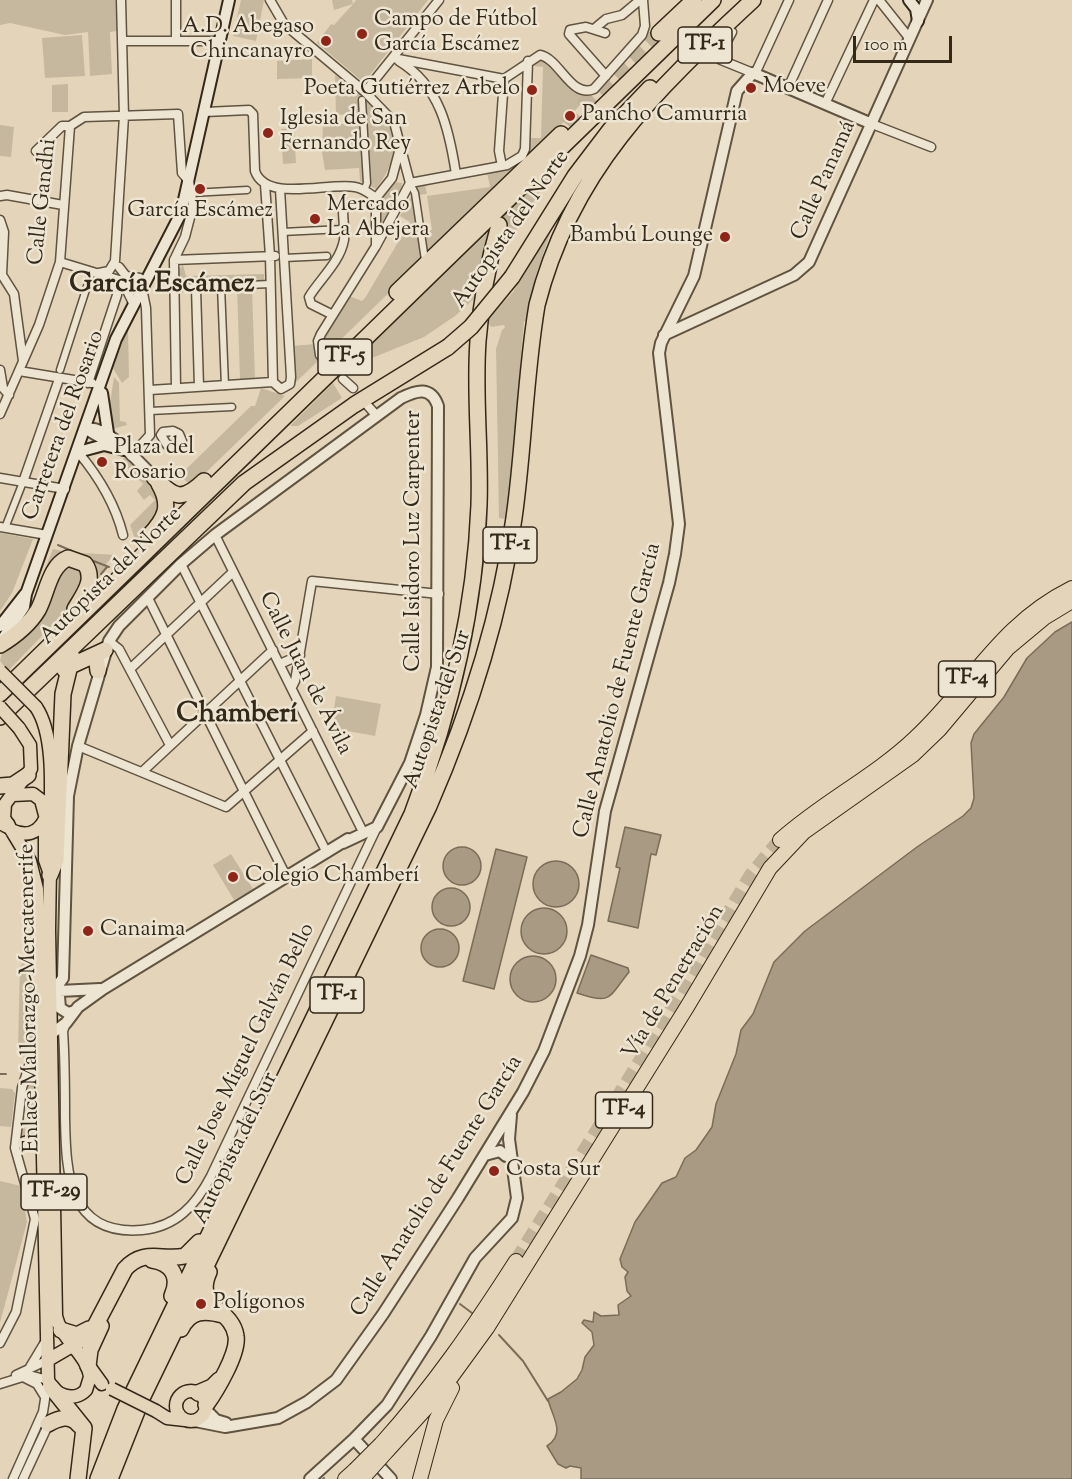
<!DOCTYPE html>
<meta charset="utf-8">
<style>
body{margin:0}
#map{position:relative;width:1072px;height:1479px;overflow:hidden;background:#e4d5ba;font-family:"Sorts Mill Goudy",serif}
canvas{display:block}
.scale{position:absolute;left:853px;top:36px;width:99px;height:27px;box-sizing:border-box;border:3px solid #342818;border-top:0;padding-left:8px;font-size:18px;line-height:21px;white-space:nowrap;color:#342818;-webkit-text-stroke:4px #ede4d2;paint-order:stroke}
</style>
<div id="map">
<canvas width="1072" height="1479"></canvas>
<div class="scale">100 m</div>
</div>
<script>
const g = document.querySelector('canvas').getContext('2d');
g.lineJoin = 'round';
function fill(path, color) {
  g.fillStyle = color;
  g.fill(path, 'evenodd');
}
function stroke(path, color, width, dash) {
  g.strokeStyle = color;
  g.lineWidth = width;
  g.lineCap = dash ? 'butt' : 'round';
  g.setLineDash(dash || []);
  g.stroke(path);
}
function label(font, color, halo, rows, align = 'center') {
  g.font = font + ' "Sorts Mill Goudy",serif';
  g.lineWidth = 5;
  g.setLineDash([]);
  g.textBaseline = 'middle';
  g.strokeStyle = halo;
  g.fillStyle = color;
  for (const [text, x, y, turn = 0] of rows) {
    g.save();
    g.translate(x, y);
    g.rotate((+turn || 0) * Math.PI / 180);
    g.textAlign = isNaN(turn) ? turn : align;
    if (halo) g.strokeText(text, 0, 0);
    g.fillText(text, 0, 0);
    g.restore();
  }
}
const green = new Path2D(`
 M0 0H116L117 31 110 32 112 74 90 76 88 32 65 35 10 23 0 25Z
 M241 0H264L256 41 233 36Z
 M332 0H352L353 4 356 0H428L366 80 362 81 317 43 331 24 334 25 353 4 334 10Z
 M82 35 85 76 45 78 42 38Z
 M312 59V78L277 79V61Z
 M538 59 547 60 571 86 573 92 588 97 524 163 531 138H541L543 67 534 66Z
 M335 75C380 107 417 135 376 189L360 181 359 168 325 170 322 152 323 125 357 123 356 114 336 115Z
 M68 84V112H52V85Z
 M0 125 14 127 11 157 0 156Z
 M294 128 296 163 283 164 281 129Z
 M514 169 515 170 326 354C315 337 340 310 349 296L362 301 365 298 410 222 400 216 417 186 425 184 427 194 418 195 424 232 432 230 427 196 490 187 487 173Z
 M543 178 548 179 516 230 511 228 509 231 494 224Z
 M394 182 402 183 401 194 385 222H382L379 220 380 199Z
 M489 231 479 270 477 296 455 316 424 337 367 360 354 376 345 371Z
 M547 233 550 234 535 278 527 321H524L509 499 506 519 499 518 496 349 502 330 505 328 504 325 491 327 487 320 513 292Z
 M183 265 186 276 264 274V282L177 286V272Z
 M237 287H252L255 379H240Z
 M128 330 129 377 122 383 111 365Z
 M315 344 319 360 293 385 292 346Z
 M114 377 119 383 120 421 126 422 127 425 113 429 109 410Z
 M333 383 342 398 298 426H290Z
 M261 388 285 396 196 482 183 489 172 487 189 484 180 475 251 406H255Z
 M125 457 160 493 158 521 136 542 130 525 155 500 150 495 144 500 137 491 143 484 121 462Z
 M0 533 33 539 12 593 0 611Z
 M53 549C73 554 93 553 114 555L106 564 108 567 91 587 74 555 28 612Z
 M65 564 79 566 84 577 69 608 8 671 0 661 2 652Z
 M336 696 381 704 375 736 331 728Z
 M231 854 253 889 234 900 213 865Z
 M23 963 30 968 31 978 33 1045 30 1054 26 1058 19 1054 18 1047 20 966Z
 M35 1068 38 1138 21 1135V1128L28 1129 31 1106 26 1105 28 1082Z
 M0 1088 12 1089 15 1093 11 1127 0 1126Z
 M0 1181 21 1186 27 1222 0 1323Z`);
const water = new Path2D(`
 M1072 622V1479H581V1468L570 1466 566 1468 558 1464 547 1446C567 1433 551 1415 548 1399L561 1392 577 1379 582 1370 585 1357 594 1345 592 1332 582 1323 584 1320 593 1322 594 1312 601 1316 619 1315 618 1305 631 1296 627 1291 625 1277 628 1272 622 1267 620 1259 635 1222 662 1183 676 1177 685 1158 696 1150 712 1127 716 1104 736 1054 741 1030 753 1014 774 962 805 931 917 847 963 816 971 808 974 798 971 743 974 734 1004 697 1027 658 1055 632Z
 M625 827 661 835 656 855 651 854 638 928 608 921 620 868 616 867Z
 M443 866a19 19 0 1 1 38 0a19 19 0 1 1-38 0Z
 M496 849 527 857 494 989 463 981Z
 M533 884a23 23 0 1 1 46 0a23 23 0 1 1-46 0Z
 M432 907a19 19 0 1 1 38 0a19 19 0 1 1-38 0Z
 M521 931a23 23 0 1 1 46 0a23 23 0 1 1-46 0Z
 M421 948a19 19 0 1 1 38 0a19 19 0 1 1-38 0Z
 M591 955 628 968 629 972C608 998 612 1005 577 993Z
 M510 979a23 23 0 1 1 46 0a23 23 0 1 1-46 0Z`);
const stream = new Path2D(`
 M58 545 72 551
 M91 560 109 567
 M101 574 107 567
 M0 1074H6
 M460 1304 472 1313
 M499 1335 523 1361 548 1401
 M323 1479 324 1478`);
const minorTunnel = new Path2D(`
 M320 355 343 379`);
const trunkTunnel = new Path2D(`
 M516 1261 660 1029 751 875 780 840`);
const motorwayTunnel = new Path2D(`
 M552 142 573 116 659 33
 M499 225 517 194`);
const pedestrian = new Path2D(`
 M362 100 367 183 364 191
 M410 183 415 193 425 260
 M191 193 247 190
 M282 232 343 229
 M284 258 327 256
 M221 286 225 386
 M173 288 271 284
 M60 370 92 271
 M150 411 232 407
 M5 528 23 482`);
const minor = new Path2D(`
 M176 0V41
 M270 0 284 24 365 92 394 122 410 183
 M879 0 910 39
 M594 29 606 19 622 15 640 0
 M732 32 720 54 721 60 753 73
 M605 33 586 27 570 30 569 34 606 76
 M122 41H221
 M393 58 504 79 540 55C560 59 571 99 594 89L642 35 645 26 643 0
 M399 61C440 86 449 129 456 174
 M755 74 789 0
 M788 88 828 0
 M365 92 439 0
 M825 104 874 0
 M205 112 249 110 253 114 255 171C266 203 329 182 355 187 363 188 370 194 376 198
 M872 124 931 147
 M36 151 62 126H70L84 117 178 114 182 173 189 181 193 206 185 237 174 260 176 388
 M502 166 499 151 504 79
 M410 183 507 165 522 156 525 149 528 61
 M265 184 270 256 273 382 281 389 290 384 291 377 280 189
 M0 196 7 195 63 205
 M0 220 4 232 2 275 14 294 23 361
 M376 246V198L392 178 400 148
 M174 260 275 256
 M60 262 142 287
 M119 267 126 276 140 278 146 308 150 435 131 456
 M99 273 109 271 115 261 124 116 121 0
 M122 280 133 303
 M196 288 199 387
 M333 315 311 304 309 297C320 279 340 262 344 240 345 230 343 220 343 210
 M320 355 318 341 321 334 376 246 410 183
 M0 370 3 388 9 395
 M19 371 92 383
 M343 379 353 388
 M88 383 117 295
 M150 390 273 382
 M368 406 377 416
 M0 414 39 325 60 262 70 126
 M173 431 179 434 182 441 172 446 167 445 161 435 163 432Z
 M78 452C99 477 115 503 123 535
 M0 478 65 489
 M23 482 59 379
 M0 527 47 535
 M215 535 361 828
 M181 564 327 853
 M148 598 287 878
 M109 641 119 649 170 745
 M280 664 300 655
 M130 669 233 572
 M292 687 295 681 312 581 439 594
 M78 746 226 807 313 731
 M142 772 273 650
 M66 1023 63 1031C65 1060 65 1089 65 1118 66 1173 68 1236 142 1230 176 1227 196 1205 211 1176L377 827
 M0 1343 16 1312 35 1219 15 1148 22 1088 36 1044
 M30 1367 45 1342
 M16 1375 48 1360
 M25 1378 37 1384 45 1397
 M0 1384 29 1375 48 1380 43 1412 13 1479
 M23 1479 50 1421`);
const tertiary = new Path2D(`
 M664 335 794 275 809 262 927 0
 M86 429C107 424 138 462 154 477
 M86 429 115 446
 M63 978 68 796 78 746 109 641 119 626 181 564 215 535 401 398C417 390 431 386 438 406L437 667 426 715 410 763 377 827 343 843
 M63 978 58 985 60 1008 68 1013 75 1011
 M59 991 100 989
 M51 1034 66 1023 78 1007 103 989 348 839
 M485 1155 500 1151 506 1156
 M206 1410 216 1420 226 1423
 M195 1421 225 1427 278 1418 307 1402 336 1380 383 1314 458 1198 523 1092 544 1051 580 956 588 925 605 811 669 583 675 554 679 524 659 353 661 343 694 276 737 91 753 73 872 124
 M354 1439 391 1479
 M310 1479 354 1439 387 1405 431 1336 475 1258 512 1218 517 1198 509 1139 511 1115`);
const secondary = new Path2D(`
 M909 0 916 9 918 21
 M102 393 108 433
 M78 452 104 445 124 450
 M0 626 25 594
 M2 640 24 607 26 594 116 339 181 213 229 0`);
const primary = new Path2D(`
 M36 707C57 738 50 802 50 840
 M19 728 30 745 31 769 5 804 4 818 30 861 37 889 48 1380C54 1395 74 1403 86 1390L90 1377C87 1354 61 1339 56 1316L49 930 50 867
 M13 795 33 794 41 800 45 815
 M11 830C26 837 38 834 45 819
 M45 832V860L50 874
 M24 1143 33 1141 43 1145
 M48 1360 72 1346
 M89 1366 102 1384
 M176 1406a15 15 0 1 1 30 0a15 15 0 1 1-30 0Z
 M156 1411 167 1418 185 1420`);
const trunk = new Path2D(`
 M780 840C822 802 874 777 915 738 972 685 998 625 1072 588
 M381 1444C434 1385 473 1328 516 1261
 M388 1450 439 1394 487 1328 687 1007 770 868 804 832 913 755 939 730 1008 648 1044 618 1072 601
 M345 1479 355 1470
 M420 1479 436 1420 452 1388`);
const motorway = new Path2D(`
 M659 33 694 0
 M512 277 575 176 610 130 650 88
 M397 292 561 134
 M154 477C174 498 182 502 204 481
 M149 536C165 519 172 506 159 484
 M0 645C15 636 29 625 38 610 47 594 49 566 68 558L85 564C96 580 83 595 75 609
 M92 658 97 662 98 671
 M64 669 105 650
 M0 694 713 0
 M0 717 244 483 354 405 448 347
 M0 786 13 785 28 775
 M0 821 7 825
 M50 875 56 860 63 694 72 657
 M152 1260C173 1263 180 1278 172 1296
 M181 1329C190 1310 205 1310 223 1315
 M61 1330 77 1335 89 1329
 M72 1346 93 1330 125 1269C144 1248 162 1261 185 1256L199 1242
 M88 1366 90 1350 101 1326
 M51 1387 84 1428 78 1479
 M198 1393 212 1387 219 1380
 M206 1405C216 1391 239 1353 236 1336 232 1308 193 1307 209 1272
 M48 1424C59 1418 70 1414 79 1425
 M98 1479 125 1409 412 814C450 714 475 612 479 505 481 450 474 395 478 341 481 302 488 263 499 225
 M110 1479 143 1396 429 806C469 714 500 618 514 518 524 448 525 376 537 305 571 170 654 92 753 0`);
const primaryBridge = new Path2D(`
 M0 671 36 707
 M0 707 19 728
 M112 1389 156 1411`);
const trunkBridge = new Path2D(`
 M355 1470 381 1444
 M362 1479 388 1450`);
const motorwayBridge = new Path2D(`
 M448 347 471 327 512 277`);
const markers = [
 [362,34,6,"#8f2418"],
 [326,41,6,"#8f2418"],
 [751,88,6,"#8f2418"],
 [532,90,6,"#8f2418"],
 [570,116,6,"#8f2418"],
 [268,133,6,"#8f2418"],
 [200,189,6,"#8f2418"],
 [315,219,6,"#8f2418"],
 [725,237,6,"#8f2418"],
 [102,462,6,"#8f2418"],
 [233,877,6,"#8f2418"],
 [88,931,6,"#8f2418"],
 [494,1171,6,"#8f2418"],
 [201,1304,6,"#8f2418"]
];
const shields = [
 [705,45,54],
 [345,357,54],
 [510,545,54],
 [967,679,57],
 [337,995,54],
 [624,1110,57],
 [54,1192,66]
];
const shieldNames = [
 ["TF-1",705,45],
 ["TF-5",345,357],
 ["TF-1",510,545],
 ["TF-4",967,679],
 ["TF-1",337,995],
 ["TF-4",624,1110],
 ["TF-29",54,1192]
];
const poiNames = [
 ["Campo de Fútbol",374,21],
 ["García Escámez",374,46],
 ["A.D. Abegaso",314,28,"right"],
 ["Chincanayro",314,53,"right"],
 ["Moeve",763,88],
 ["Poeta Gutiérrez Arbelo",520,90,"right"],
 ["Pancho Camurria",582,116],
 ["Iglesia de San",280,120],
 ["Fernando Rey",280,145],
 ["Mercado",327,206],
 ["La Abejera",327,231],
 ["García Escámez",200,212,"center"],
 ["Bambú Lounge",713,237,"right"],
 ["Plaza del",114,449],
 ["Rosario",114,474],
 ["Colegio Chamberí",245,877],
 ["Canaima",100,931],
 ["Costa Sur",506,1171],
 ["Polígonos",213,1304]
];
const streetNames = [
 ["Calle Panamá",825,181,-66],
 ["Calle Gandhi",44,202,-84],
 ["Autopista del Norte",512,230,-55],
 ["Carretera del Rosario",65,426,-70],
 ["Calle Isidoro Luz Carpenter",415,541,-90],
 ["Autopista del Norte",112,577,-44],
 ["Calle Juan de Ávila",304,674,63],
 ["Calle Anatolio de Fuente García",619,691,-76],
 ["Autopista del Sur",439,710,-71],
 ["Vía de Penetración",675,983,-59],
 ["Enlace Mallorazgo-Mercatenerife",31,998,-91],
 ["Calle Jose Miguel Galván Bello",247,1055,-64],
 ["Autopista del Sur",237,1149,-64],
 ["Calle Anatolio de Fuente García",438,1187,-58]
];
const districtNames = [
 ["García Escámez",162,286],
 ["Chamberí",237,716]
];
fill(green, '#c6b89e');
fill(water, '#a89a83');
stroke(water, '#7a6c58', 1.5);
stroke(stream, '#7a6c58', 2);
stroke(minorTunnel, '#c1b29a', 8, [8, 4]);
stroke(trunkTunnel, '#c1b29a', 14, [14, 7]);
stroke(motorwayTunnel, '#c1b29a', 15, [15, 8]);
stroke(pedestrian, '#605340', 9);
stroke(minor, '#605340', 11);
stroke(tertiary, '#605340', 14);
stroke(secondary, '#342818', 14);
stroke(primary, '#342818', 15);
stroke(trunk, '#342818', 16);
stroke(motorway, '#342818', 18);
stroke(pedestrian, '#ede4d2', 6);
stroke(minor, '#ede4d2', 8);
stroke(tertiary, '#ede4d2', 10);
stroke(secondary, '#ede4d2', 10);
stroke(primary, '#e4d5ba', 12);
stroke(trunk, '#e4d5ba', 14);
stroke(motorway, '#e4d5ba', 15);
stroke(primaryBridge, '#342818', 15, []);
stroke(trunkBridge, '#342818', 16, []);
stroke(motorwayBridge, '#342818', 18, []);
stroke(primaryBridge, '#e4d5ba', 12);
stroke(trunkBridge, '#e4d5ba', 14);
stroke(motorwayBridge, '#e4d5ba', 15);
for (const [x, y, r, color] of markers) {
  const dot = new Path2D();
  dot.arc(x, y, r, 0, 2 * Math.PI);
  g.fillStyle = color;
  g.fill(dot);
  stroke(dot, '#ede4d2', 2);
}
for (const [x, y, w] of shields) {
  const box = new Path2D();
  box.roundRect(x - w / 2, y - 18, w, 36, 4.5);
  g.fillStyle = '#ede4d2';
  g.fill(box);
  stroke(box, '#342818', 1.5);
}
label('bold 21px', '#342818', null, shieldNames);
label('22px', '#342818', '#ede4d2', poiNames, 'left');
label('22px', '#342818', '#ede4d2', streetNames);
label('bold 28px', '#342818', '#ede4d2', districtNames);
</script>
